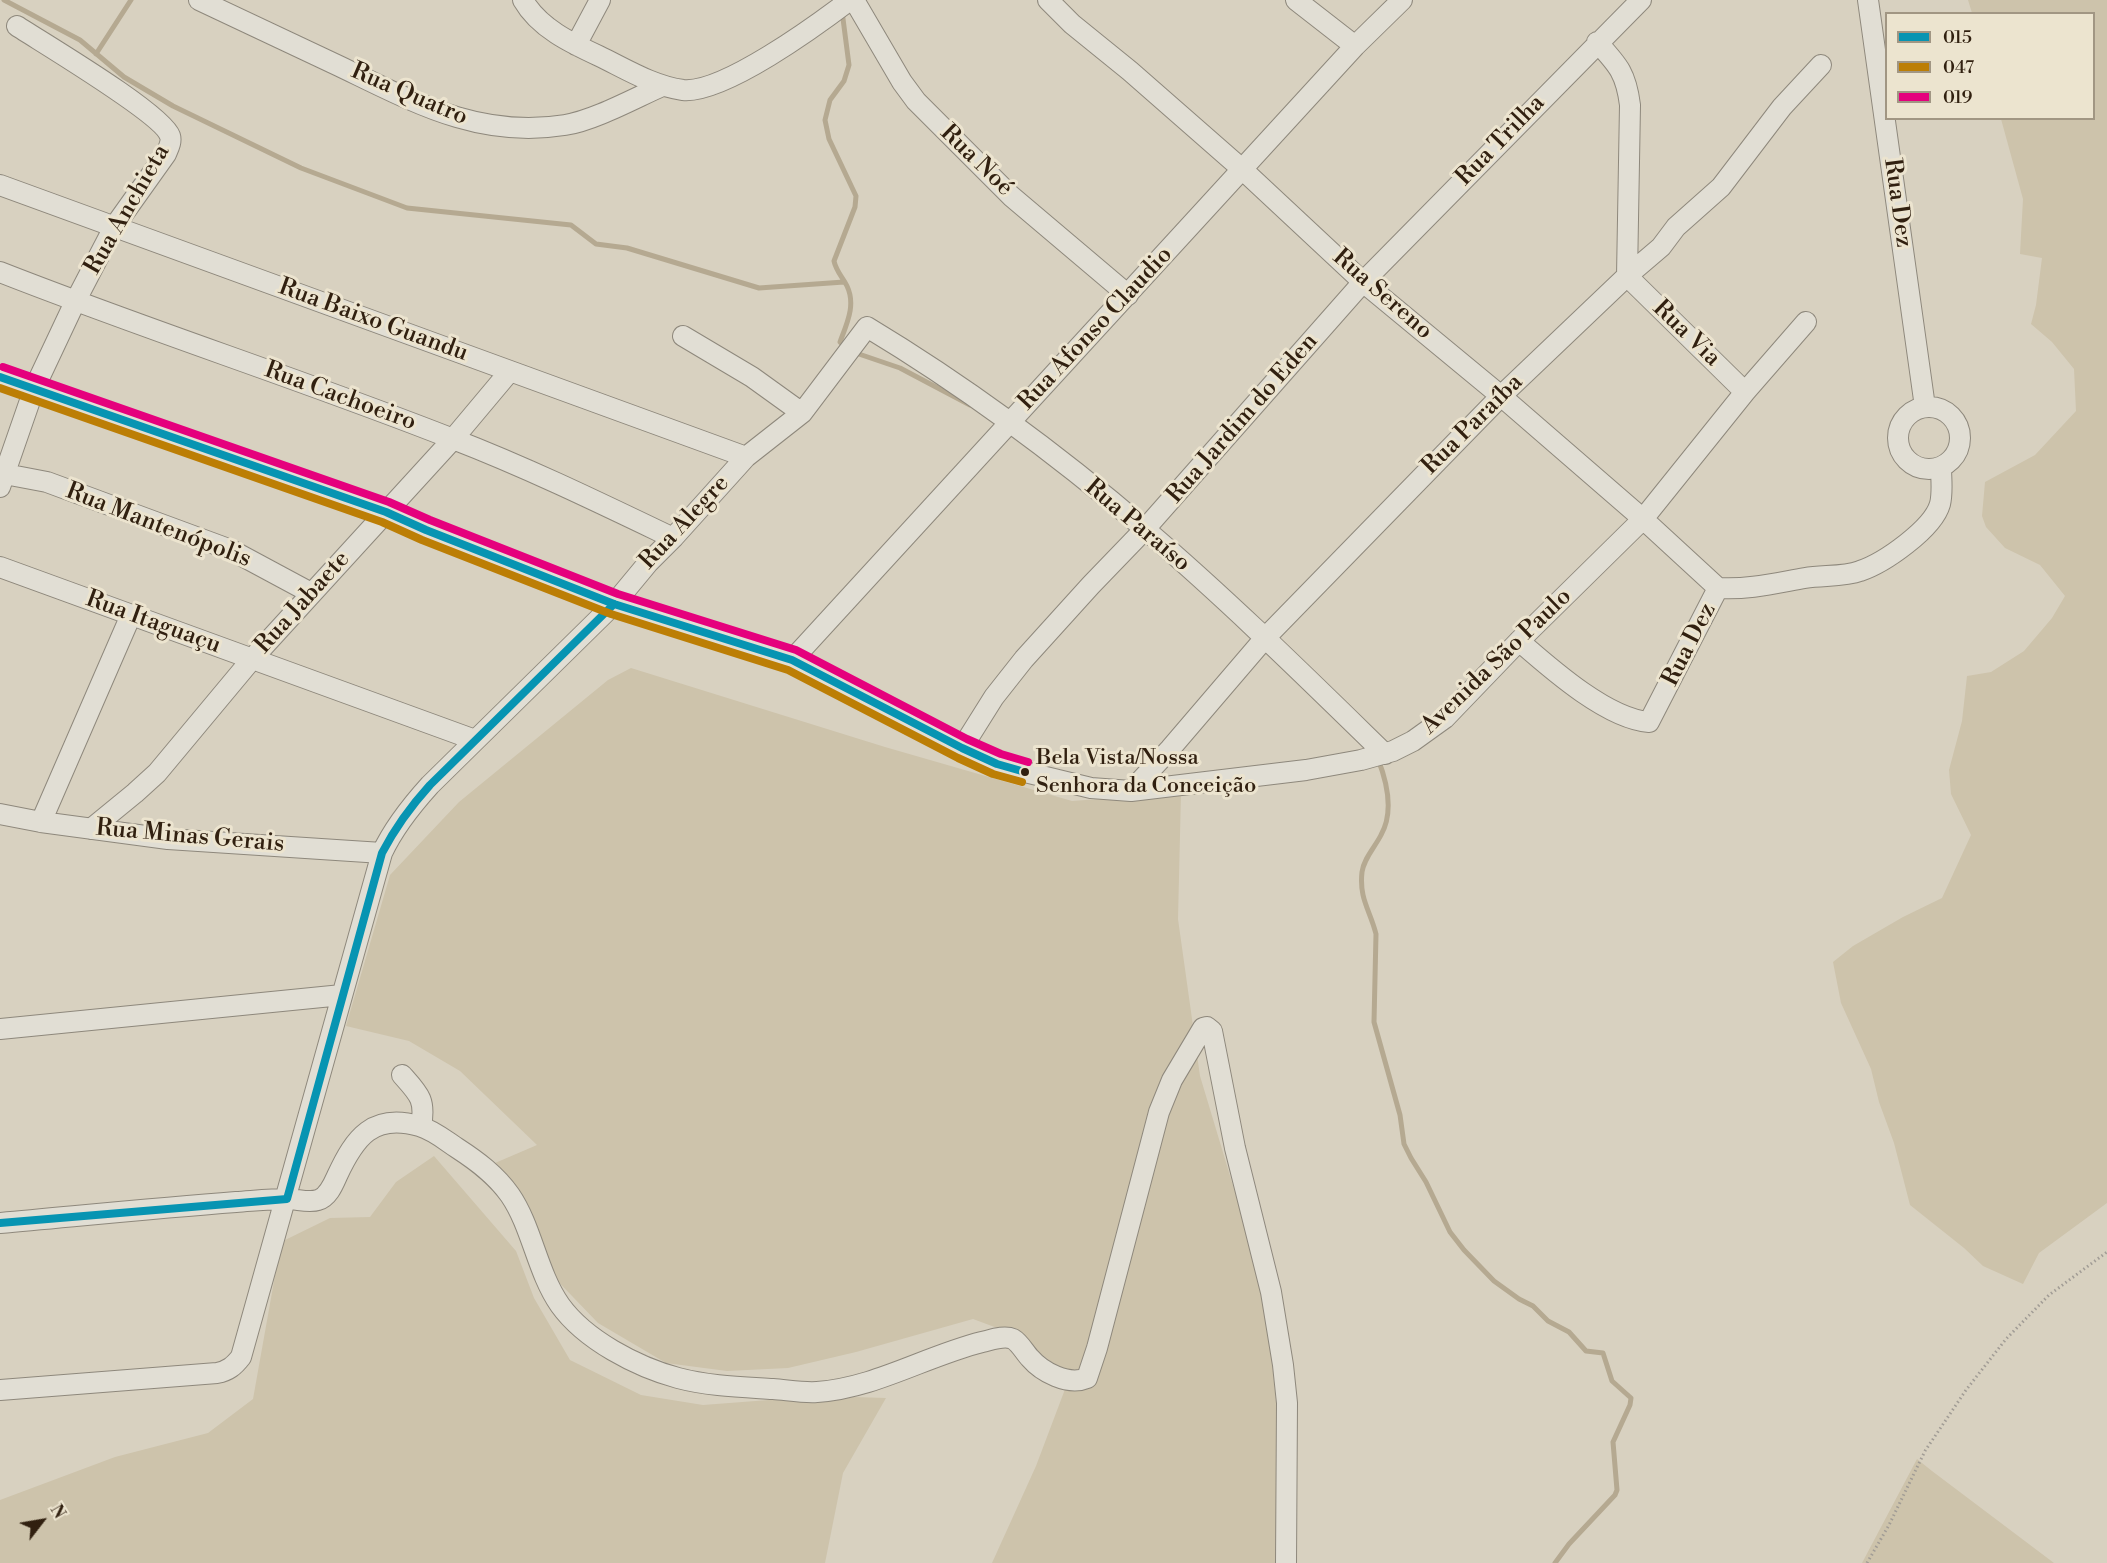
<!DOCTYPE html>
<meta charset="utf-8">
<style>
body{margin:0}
#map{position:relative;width:2107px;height:1563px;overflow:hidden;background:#d8d1c0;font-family:"Libre Bodoni",serif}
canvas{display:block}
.legend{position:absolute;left:1885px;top:12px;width:210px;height:108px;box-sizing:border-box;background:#ece4cf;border:2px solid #a19683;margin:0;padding:8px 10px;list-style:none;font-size:18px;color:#312010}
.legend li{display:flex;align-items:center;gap:12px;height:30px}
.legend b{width:30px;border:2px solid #a19683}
.north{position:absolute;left:12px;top:1491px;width:60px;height:60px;-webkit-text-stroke:4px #ece4cf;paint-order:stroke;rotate:59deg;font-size:16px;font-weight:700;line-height:24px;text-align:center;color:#312010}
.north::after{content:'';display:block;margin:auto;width:21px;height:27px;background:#312010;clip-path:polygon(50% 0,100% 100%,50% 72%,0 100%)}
</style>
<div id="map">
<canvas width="2107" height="1563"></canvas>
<ul class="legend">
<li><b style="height:8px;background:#0794b2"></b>015</li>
<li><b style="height:8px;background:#bc7e05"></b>047</li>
<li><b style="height:8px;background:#e5007d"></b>019</li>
</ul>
<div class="north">N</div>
</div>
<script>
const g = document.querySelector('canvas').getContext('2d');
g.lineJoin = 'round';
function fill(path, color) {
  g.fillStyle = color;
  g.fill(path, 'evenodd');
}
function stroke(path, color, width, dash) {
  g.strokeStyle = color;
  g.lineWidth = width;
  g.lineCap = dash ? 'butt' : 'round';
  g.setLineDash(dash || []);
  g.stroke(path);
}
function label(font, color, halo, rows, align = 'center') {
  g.font = font + ' "Libre Bodoni",serif';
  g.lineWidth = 6;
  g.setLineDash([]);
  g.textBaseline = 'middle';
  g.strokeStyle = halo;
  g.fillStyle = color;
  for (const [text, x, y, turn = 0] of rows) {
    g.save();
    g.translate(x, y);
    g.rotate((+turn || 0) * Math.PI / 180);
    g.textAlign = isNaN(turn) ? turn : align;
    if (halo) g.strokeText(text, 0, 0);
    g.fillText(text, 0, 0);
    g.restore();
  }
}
const green = new Path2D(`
 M1968 0H2107V1203L2039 1253 2023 1284 1983 1266 1964 1248 1910 1205 1894 1143 1879 1102 1871 1069 1841 1003 1833 962 1853 946 1903 917 1942 898 1971 835 1951 794 1949 770 1962 721 1967 676 1991 672 2024 651 2052 618 2065 596 2040 565 2005 548 1986 527 1982 516 1985 482 2035 455 2076 411 2074 369 2052 342 2031 324 2036 305 2042 258 2020 254 2023 199 2001 119 2094 118V14L1972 13Z
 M631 668 885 747 1072 801 1181 793 1178 919 1200 1076 1265 1292 1292 1563H992L1036 1466 1070 1376 1016 1335 973 1319 856 1352 788 1368 727 1371 666 1363 598 1323 547 1270 517 1224 495 1163 537 1145 460 1071 409 1041 346 1026 390 875 459 802 608 680Z
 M434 1156 516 1251 534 1298 570 1360 641 1395 703 1405 821 1396 886 1398 843 1473 825 1563H0V1500L115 1457 208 1433 253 1399 281 1242 330 1218 370 1217 396 1182Z
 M1917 1459 1932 1471 2054 1563H1862Z`);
const stream = new Path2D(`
 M4 0 80 40 124 77 173 106 301 168 407 208 571 225 596 244 627 248 759 288 844 282
 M842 11 849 65 844 81 830 100 825 120 829 139 856 196 855 207 834 261C836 271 843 278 847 286 856 305 847 323 840 342L845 347
 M96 54 131 0
 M853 352 900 368 970 405
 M1378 759C1387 782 1394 812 1381 835 1375 847 1364 858 1362 872 1359 899 1370 910 1376 934L1374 1022 1400 1115 1404 1144 1411 1158 1426 1182 1450 1232 1464 1250 1494 1281 1519 1299 1533 1306 1548 1321 1569 1332 1586 1351 1603 1353 1612 1381 1631 1398 1630 1405 1613 1442 1617 1490 1615 1495 1569 1544 1555 1563`);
const path = new Path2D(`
 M1867 1563 1889 1525 1925 1451 1966 1390 2006 1339 2049 1295 2107 1252`);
const minor = new Path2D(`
 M199 0C245 22 292 44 339 66 414 102 479 139 565 125 593 121 635 98 662 86
 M523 0C539 28 571 43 599 56 626 69 653 86 683 90 723 94 817 25 850 0
 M854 0 902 82 916 101 1011 196 1128 295
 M1048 0 1072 24 1130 71 1243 170 1363 282 1501 396 1643 519 1718 588
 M1296 0 1355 46
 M1868 0 1925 407
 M1597 42C1618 65 1626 73 1630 105L1627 276 1745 392
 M576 45 600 0
 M0 185 746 457
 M0 272C150 331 303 380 453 439 528 468 600 503 673 538
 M683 336 752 377 802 413
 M0 377 386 512 426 530 614 604 661 620 792 660 962 748 997 764 1025 772 1091 788 1131 791 1306 770 1361 760 1393 751 1413 741 1445 718 1519 641 1643 519 1745 392 1806 322
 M1898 438a31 31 0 1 1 62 0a31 31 0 1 1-62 0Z
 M0 473 47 482 231 550 311 593
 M0 487 34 389 75 302 114 227 166 154C168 149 172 142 170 136 163 114 43 43 17 26
 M0 567 475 740
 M1718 588C1748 590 1776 583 1805 578 1823 575 1844 577 1860 571 1884 563 1933 529 1940 504 1943 492 1941 479 1941 467
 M1519 641C1550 668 1607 719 1649 722L1718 588
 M792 660 1355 46 1402 0
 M962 748 994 697 1024 659 1091 585 1145 529 1363 282 1641 0
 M1131 791 1170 749 1265 638 1501 396 1627 276 1661 247 1676 227 1721 187 1782 107 1821 65
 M0 814 41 822 168 839 382 853
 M41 822 131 615
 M91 829 135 793 157 773 252 659 453 439 510 371
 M0 1029 342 995
 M402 1075C419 1094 426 1100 421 1126
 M0 1223C78 1216 157 1208 236 1202 252 1201 270 1199 287 1199 297 1199 309 1203 318 1200 328 1197 333 1185 337 1176 355 1137 373 1113 419 1126 433 1130 445 1140 457 1148 477 1161 496 1175 510 1195 532 1227 537 1272 560 1305 585 1340 637 1367 678 1378 708 1386 742 1387 773 1389 787 1390 803 1393 817 1392 875 1388 926 1356 982 1342 991 1340 1004 1335 1013 1339 1020 1343 1025 1353 1030 1358 1042 1372 1068 1386 1087 1378L1097 1348 1159 1112 1172 1080 1203 1028 1207 1027 1212 1031 1235 1148 1271 1292 1283 1365 1287 1403 1286 1563
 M0 1390 217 1373C228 1371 234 1366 241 1357L382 853C394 827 411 806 430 785L614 604 648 563 673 538 746 457 802 413 867 327C965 386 1058 455 1146 530 1229 601 1307 678 1385 754`);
const bus1 = new Path2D(`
 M0 377 386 512 426 530 614 604 792 660 962 748 997 764 1025 772
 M0 1223 287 1199 382 853C395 828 411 806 430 785L614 604`);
const bus2 = new Path2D(`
 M0 388 382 522 422 540 611 614 788 670 958 758 993 774 1022 782`);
const bus3 = new Path2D(`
 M3 367 389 502 430 520 618 594 796 650 967 739 1001 754 1028 762`);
const markers = [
 [1025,772,5,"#312010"]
];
const busNames = [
 ["Bela Vista/Nossa",1036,759],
 ["Senhora da Conceição",1036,787]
];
const streetNames = [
 ["Rua Quatro",409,95,23],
 ["Rua Trilha",1501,141,-46],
 ["Rua Noé",976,161,44],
 ["Rua Dez",1897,203,82],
 ["Rua Anchieta",128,210,-60],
 ["Rua Sereno",1382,295,41],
 ["Rua Baixo Guandu",373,321,20],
 ["Rua Afonso Claudio",1096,329,-47],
 ["Rua Via",1686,334,44],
 ["Rua Cachoeiro",340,397,20],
 ["Rua Jardim do Eden",1243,419,-49],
 ["Rua Paraíba",1473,425,-45],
 ["Rua Alegre",685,523,-47],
 ["Rua Mantenópolis",158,526,21],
 ["Rua Paraíso",1137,526,40],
 ["Rua Jabaete",303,603,-48],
 ["Rua Itaguaçu",153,623,20],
 ["Rua Dez",1690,645,-63],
 ["Avenida São Paulo",1497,662,-44],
 ["Rua Minas Gerais",190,837,5]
];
fill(green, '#cdc3ab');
stroke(stream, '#b5a991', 5);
stroke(minor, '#8e887c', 22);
stroke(path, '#a19c95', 3, [1.5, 3]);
stroke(minor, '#e1ded4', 20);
stroke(bus1, '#0794b2', 8);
stroke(bus2, '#bc7e05', 8);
stroke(bus3, '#e5007d', 8);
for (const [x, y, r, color] of markers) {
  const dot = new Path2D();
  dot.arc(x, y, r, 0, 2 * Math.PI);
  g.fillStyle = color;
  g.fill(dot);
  stroke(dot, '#ece4cf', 2);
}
label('22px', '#312010', '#ece4cf', busNames, 'left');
label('24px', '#312010', '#ece4cf', streetNames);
</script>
